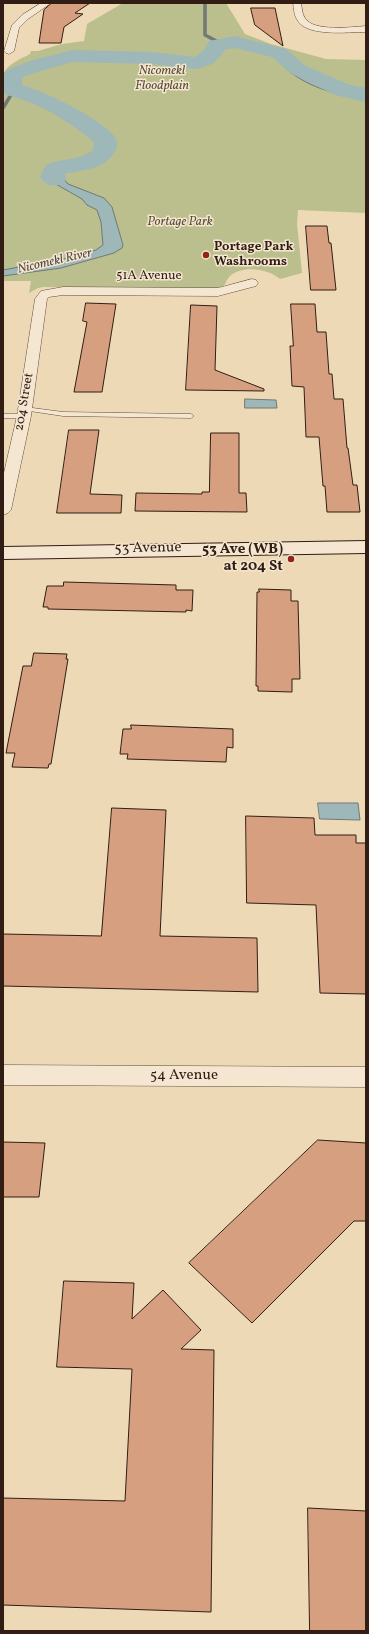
<!DOCTYPE html>
<style>
body{margin:0}
#map{position:relative;width:369px;height:1634px;overflow:hidden;background:#eed9b6;font-family:Vollkorn,serif}
canvas{display:block}
.frame{position:absolute;inset:0;border:4px solid #311d13;pointer-events:none}
</style>
<div id="map">
<canvas width="369" height="1634"></canvas>
<div class="frame"></div>
</div>
<script>
const g = document.querySelector('canvas').getContext('2d');
g.lineJoin = 'round';
function fill(path, color) {
  g.fillStyle = color;
  g.fill(path, 'evenodd');
}
function stroke(path, color, width, dash) {
  g.strokeStyle = color;
  g.lineWidth = width;
  g.lineCap = dash ? 'butt' : 'round';
  g.setLineDash(dash || []);
  g.stroke(path);
}
function label(font, color, halo, rows, align = 'center') {
  g.font = font + ' Vollkorn,serif';
  g.lineWidth = 3;
  g.setLineDash([]);
  g.textBaseline = 'middle';
  g.strokeStyle = halo;
  g.fillStyle = color;
  for (const [text, x, y, turn = 0] of rows) {
    g.save();
    g.translate(x, y);
    g.rotate((+turn || 0) * Math.PI / 180);
    g.textAlign = isNaN(turn) ? turn : align;
    if (halo) g.strokeText(text, 0, 0);
    g.fillText(text, 0, 0);
    g.restore();
  }
}
const green = new Path2D(`
 M123 3H226L245 34 271 44 326 59 366 60V213L298 210 297 224 302 273 280 279C269 269 244 265 231 275 225 280 227 286 219 289L43 287 38 288 29 293 31 281H3V74C9 63 19 60 30 54L31 51H38L62 44 84 41 87 24Z`);
const water = new Path2D(`
 M228 39 259 44 282 51 305 70 324 76 342 87 356 91 366 92V98C339 96 310 88 289 71 279 63 278 55 264 50 254 47 238 42 227 46 216 51 219 57 203 54L218 41Z
 M97 156H109C105 158 101 162 98 163 87 167 75 165 65 171L63 178 68 184 104 198 112 207 123 245 122 248 114 253 61 268 3 276V270L79 256 96 250 103 245 101 222 97 210 87 205 82 199 54 183 49 179 48 174C57 156 82 166 97 156Z
 M245 399 276 400 277 408H245Z
 M318 803H358L360 820 320 819Z`);
const stream = new Path2D(`
 M205 3V35L220 43
 M3 108 14 90`);
const river = new Path2D(`
 M235 36 286 49 306 66 350 85 366 88V102L335 95 292 74 272 57 235 48 224 50 220 57 212 64 197 69 151 64 73 62 47 69 23 77 22 79V85C42 90 111 123 117 141 118 145 116 150 114 153 104 169 85 170 68 173L65 174 66 179 63 184C52 187 46 186 40 177L46 165C60 158 80 161 93 150L94 142C69 121 38 102 6 95L3 90V74L9 69 33 60 73 50 151 52 195 57 204 50 209 41Z`);
const building = new Path2D(`
 M52 3H90L75 13 83 14 64 27 61 43H39L44 10Z
 M251 8H275L283 46 255 25Z
 M306 226H327L329 243H331L336 290H311Z
 M86 303 116 304 102 392H74L87 322 83 321Z
 M291 304H315L317 332H326L329 374H332L334 399H343L347 448H348L353 485H357L360 512H327L325 486H323L319 437H306L304 387 292 386 290 346H293Z
 M191 305 217 306 215 370 264 389V391L186 390Z
 M69 430H99L90 494 122 495 121 513H57Z
 M211 433H239V493H246L247 512 135 511 136 493 202 494V492H209Z
 M64 582 176 585V590H193L192 611 186 610V612L48 609V607H43L47 586H63Z
 M259 589 291 590V601H298L300 679H292V692L258 691V686H256L257 592H259Z
 M34 653 67 654 66 659H68L51 764H49L48 768 12 767 15 753H6L23 666H31Z
 M131 725 233 729V748L227 747 226 762 127 759 128 754H120L123 729H131Z
 M112 808 166 810 160 936 257 938 258 992 3 986V934L101 936Z
 M246 816 314 818 315 835H356V843H366V994L320 993 316 905 247 903Z
 M318 1140 366 1143V1221H354L252 1323 189 1263Z
 M3 1142 45 1143 39 1197H3Z
 M64 1281 134 1283 132 1319 163 1290 201 1330 181 1349 214 1350 211 1612 3 1605V1498L125 1501 132 1369 57 1367Z
 M308 1508 366 1511V1631H310Z`);
const lane = new Path2D(`
 M25 407 63 412 191 414 194 416 191 418 63 416 23 410 22 409Z
 M3 414H24L27 416 24 418H3Z`);
const street = new Path2D(`
 M41 3H51L28 19 19 28 14 51 9 54 6 53 4 51 12 25 22 15Z
 M293 3H301C302 8 302 14 305 18 313 32 352 27 366 26V32C349 32 308 37 298 21 294 16 294 9 293 3Z
 M252 279 256 280 258 283 256 286 218 296 63 295 49 297 47 299 31 416 11 510 8 513 3 515V477L17 416 35 299 41 291 63 287 218 288Z
 M3 1065 366 1067V1087L3 1085Z`);
const secondary = new Path2D(`
 M366 541V553L3 559V547Z`);
const markers = [
 [206,255,4,"#8f2418"],
 [291,559,4,"#8f2418"]
];
const farParknames = [
 ["Nicomekl",162,72],
 ["Floodplain",162,87],
 ["Portage Park",180,223]
];
const farPoinames = [
 ["Portage Park",214,248],
 ["Washrooms",214,263]
];
const farWaternames = [
 ["Nicomekl River",55,262,-13]
];
const farStreetnames = [
 ["51A Avenue",149,277],
 ["204 Street",25,402,-80]
];
const streetNames = [
 ["53 Avenue",148,549,-1],
 ["54 Avenue",184,1076]
];
const poiNames = [
 ["53 Ave (WB)",283,550],
 ["at 204 St",283,567]
];
fill(green, '#babf8d');
fill(water, '#9eb7b8');
stroke(water, '#727976', 1);
stroke(stream, '#727976', 3.5);
fill(river, '#9eb7b8');
fill(building, '#d6a080');
stroke(building, '#311d13', 1);
stroke(lane, '#604c3c', 1);
stroke(street, '#604c3c', 1);
stroke(secondary, '#311d13', 2);
fill(lane, '#f4e6d0');
fill(street, '#f4e6d0');
fill(secondary, '#f4e6d0');
for (const [x, y, r, color] of markers) {
  const dot = new Path2D();
  dot.arc(x, y, r, 0, 2 * Math.PI);
  g.fillStyle = color;
  g.fill(dot);
  stroke(dot, '#f4e6d0', 1.5);
}
label('italic 13px', '#5a4e38', '#f4e6d0', farParknames);
label('bold 13px', '#311d13', '#f4e6d0', farPoinames, 'left');
label('italic 13px', '#524b45', '#f4e6d0', farWaternames);
label('13px', '#311d13', '#f4e6d0', farStreetnames);
label('15px', '#311d13', '#f4e6d0', streetNames);
label('bold 15px', '#311d13', '#f4e6d0', poiNames, 'right');
</script>
